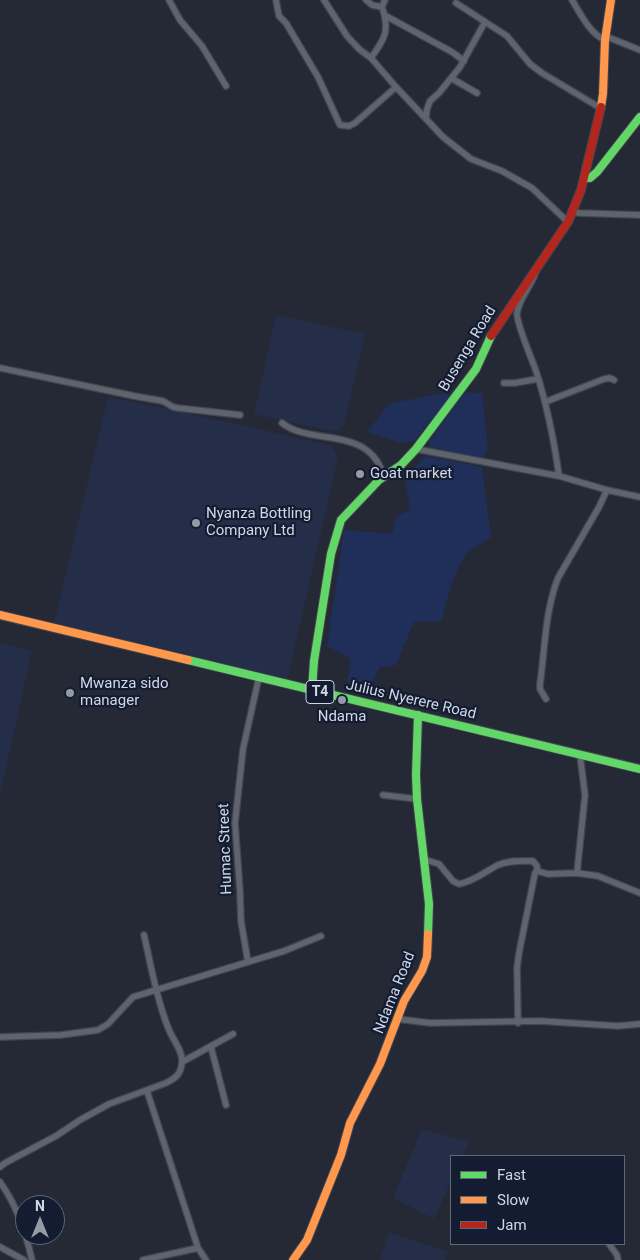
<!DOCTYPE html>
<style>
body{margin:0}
#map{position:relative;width:640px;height:1260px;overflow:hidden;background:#242935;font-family:Roboto,sans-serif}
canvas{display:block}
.legend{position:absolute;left:450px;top:1155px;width:175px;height:90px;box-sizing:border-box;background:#131c31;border:1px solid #5f6779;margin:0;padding:6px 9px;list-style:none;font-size:15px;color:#d0d7e6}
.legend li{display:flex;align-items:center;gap:10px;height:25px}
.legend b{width:25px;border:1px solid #5f6779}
.north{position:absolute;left:15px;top:1195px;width:50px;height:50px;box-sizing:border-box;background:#131c31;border:1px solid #5f6779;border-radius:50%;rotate:0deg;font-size:14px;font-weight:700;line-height:20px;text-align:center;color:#d0d7e6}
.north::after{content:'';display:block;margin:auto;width:18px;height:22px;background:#949aa8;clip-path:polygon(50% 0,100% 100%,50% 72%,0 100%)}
</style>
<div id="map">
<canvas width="640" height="1260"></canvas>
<ul class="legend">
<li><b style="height:6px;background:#63d668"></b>Fast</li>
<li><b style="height:6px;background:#ff974d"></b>Slow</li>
<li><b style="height:6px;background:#b3261e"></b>Jam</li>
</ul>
<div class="north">N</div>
</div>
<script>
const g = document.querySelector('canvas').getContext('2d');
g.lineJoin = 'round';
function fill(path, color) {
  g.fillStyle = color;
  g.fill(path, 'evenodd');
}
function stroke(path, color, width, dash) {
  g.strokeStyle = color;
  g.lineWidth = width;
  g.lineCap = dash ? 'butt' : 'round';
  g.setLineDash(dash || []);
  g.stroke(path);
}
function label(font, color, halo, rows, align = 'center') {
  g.font = font + ' Roboto,sans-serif';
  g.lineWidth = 4.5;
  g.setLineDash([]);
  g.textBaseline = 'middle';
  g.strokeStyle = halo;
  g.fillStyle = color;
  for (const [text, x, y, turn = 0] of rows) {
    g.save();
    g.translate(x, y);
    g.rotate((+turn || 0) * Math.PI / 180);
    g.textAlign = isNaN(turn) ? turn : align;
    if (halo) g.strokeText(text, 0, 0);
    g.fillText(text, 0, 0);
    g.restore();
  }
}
const built = new Path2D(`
 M276 315 365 334 344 425 336 432 254 414Z
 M108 397 233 423 332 446 338 457 287 681 54 623Z
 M0 643 32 651 0 795Z
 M422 1129 469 1142 463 1156H451V1181L434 1219 393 1198Z
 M389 1232 448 1252 445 1260H380Z`);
const green = new Path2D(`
 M447 392 451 396 414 441 402 443 367 432 389 404Z
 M465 393H482L488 450 482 458 430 447 429 442Z
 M425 456 482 467 491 537 466 553 453 579 441 621 414 622 396 665 380 667 367 692 347 683 351 659 327 646 344 530 392 534 397 516 410 510 405 478Z`);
const street = new Path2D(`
 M169 0 180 20 202 46 226 86
 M276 0 279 16 286 23 318 77 340 125 349 126 355 123 396 87
 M324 0 347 36 359 49 371 58 396 87 443 137 471 159 502 171 532 188 568 222
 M366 0 372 5 382 7
 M572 0C580 13 590 34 605 40
 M456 3 507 36 530 64 542 73 597 106 601 107
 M386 16 452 52 464 61
 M605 36 640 50
 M371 58C385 39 390 30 382 7L385 0
 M451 78 477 93
 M426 118 427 109 430 101 439 93 460 67 485 22
 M572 211 579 213 640 215
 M536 271C532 286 519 298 517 313 516 323 532 359 536 371 547 405 554 440 559 476
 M0 368 134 396 163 401 173 407 178 408 240 415
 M504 383H515L537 379
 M545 402 604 379 610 378 614 380
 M282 423C309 444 356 429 377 461 380 466 382 471 384 476
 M416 449 559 476 607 490 640 497
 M546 699 540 689V684C545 649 545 611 558 578L599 507 607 490
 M383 795 417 799
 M423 859 439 864 453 881 459 884C473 882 486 871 498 865 509 860 522 861 533 861L537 866V871
 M577 873 585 795 580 755
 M248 962 241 921 240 892 235 823 243 749 259 677
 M398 1019 430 1023 540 1021 618 1026 640 1024
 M518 1023 517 968 519 953 535 873 537 871 548 874 577 873 598 876 640 893
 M0 1037 61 1035 98 1030 108 1024 133 997 284 951 321 936
 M211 1047 226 1105
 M182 1062 233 1034
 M147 1091 198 1248 206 1260
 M0 1167 5 1163 56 1136 80 1120 109 1104 166 1083C176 1078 181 1074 182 1062 183 1051 173 1040 169 1030 157 1000 151 966 144 935
 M0 1182C16 1204 26 1233 32 1260
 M609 1244 617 1255 618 1260
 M0 1247 24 1260
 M143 1260 198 1248`);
const fast = new Path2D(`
 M585 178H590L597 172 640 117
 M188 660 640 769
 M312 690 314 661 331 554 341 520 379 480 401 465 416 449 476 369 491 336
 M418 715 416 775 417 799 429 904 428 934`);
const slow = new Path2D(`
 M601 107 603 94 605 40 611 0
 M0 615 188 660
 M293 1260 307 1240 341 1155 350 1123 380 1064 404 1001 422 971 427 957 428 934`);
const jam = new Path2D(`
 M491 336 568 222 581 190 601 107`);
const markers = [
 [360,474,5,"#949aa8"],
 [196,523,5,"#949aa8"],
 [70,693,5,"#949aa8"],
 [342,700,5,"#949aa8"]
];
const shields = [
 [320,692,28]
];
const shieldNames = [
 ["T4",320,692]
];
const streetNames = [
 ["Busenga Road",468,349,-59],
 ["Julius Nyerere Road",411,700,13],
 ["Humac Street",226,849,-92],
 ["Ndama Road",395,993,-68]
];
const poiNames = [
 ["Goat market",370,474],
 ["Nyanza Bottling",206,514],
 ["Company Ltd",206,531],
 ["Mwanza sido",80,684],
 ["manager",80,701],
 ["Ndama",342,717,"center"]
];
fill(built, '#242e48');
fill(green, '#1f2f5a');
stroke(street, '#414550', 8);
stroke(fast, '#414550', 10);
stroke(slow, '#414550', 10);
stroke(jam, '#414550', 10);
stroke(street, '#5f636c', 5.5);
stroke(fast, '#63d668', 8);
stroke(slow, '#ff974d', 8);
stroke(jam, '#b3261e', 8);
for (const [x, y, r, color] of markers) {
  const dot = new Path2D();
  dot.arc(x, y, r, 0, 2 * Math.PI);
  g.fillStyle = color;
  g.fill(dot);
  stroke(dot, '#131c31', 2);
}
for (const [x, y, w] of shields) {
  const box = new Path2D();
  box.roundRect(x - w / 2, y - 11.5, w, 23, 4);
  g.fillStyle = '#131c31';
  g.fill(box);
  stroke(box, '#d0d7e6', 1);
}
label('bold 14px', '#d0d7e6', null, shieldNames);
label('15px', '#d0d7e6', '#131c31', streetNames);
label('15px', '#d0d7e6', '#131c31', poiNames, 'left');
</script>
